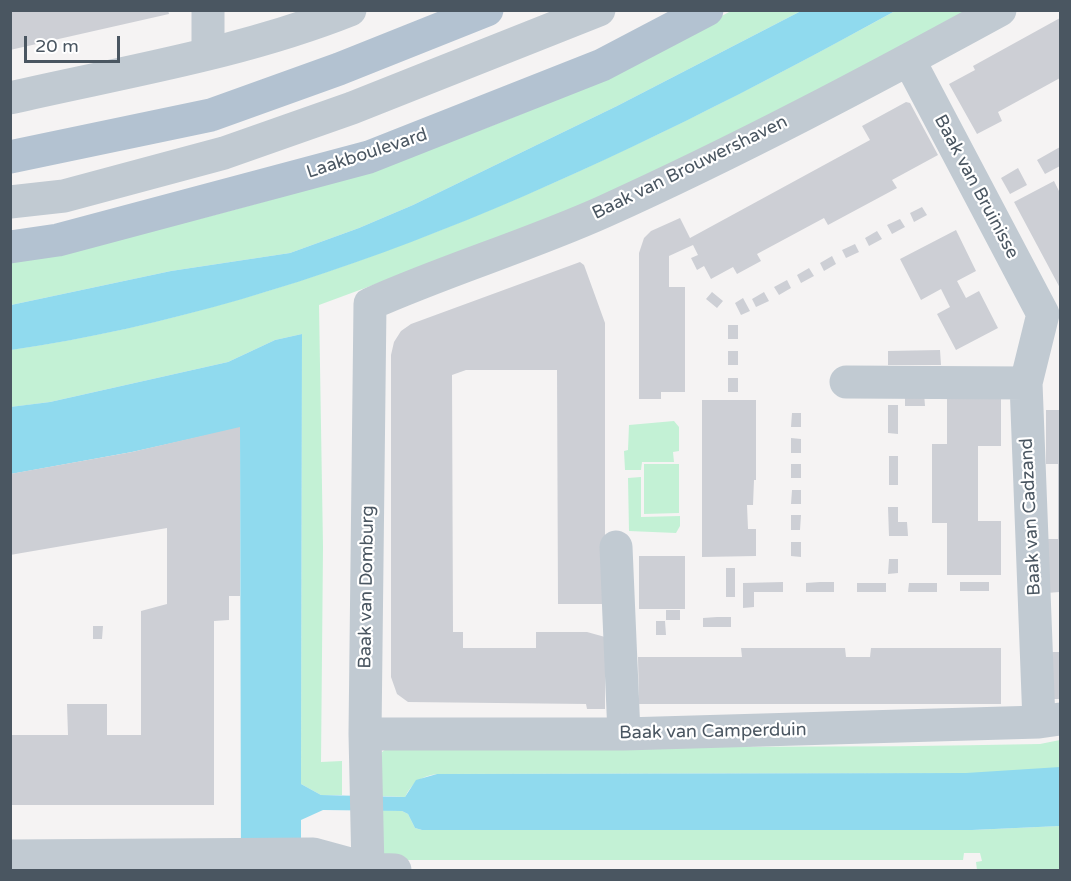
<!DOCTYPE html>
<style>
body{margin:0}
#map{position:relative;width:1071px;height:881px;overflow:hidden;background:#f5f3f3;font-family:"Varela Round",sans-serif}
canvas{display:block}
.frame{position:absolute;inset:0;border:12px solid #4a5661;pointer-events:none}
.scale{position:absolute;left:24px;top:36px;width:96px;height:27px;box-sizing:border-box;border:3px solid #4a5661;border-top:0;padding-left:8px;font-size:18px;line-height:21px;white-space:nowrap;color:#4a5661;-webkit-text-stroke:4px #fff;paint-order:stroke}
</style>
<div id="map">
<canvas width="1071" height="881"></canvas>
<div class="frame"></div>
<div class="scale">20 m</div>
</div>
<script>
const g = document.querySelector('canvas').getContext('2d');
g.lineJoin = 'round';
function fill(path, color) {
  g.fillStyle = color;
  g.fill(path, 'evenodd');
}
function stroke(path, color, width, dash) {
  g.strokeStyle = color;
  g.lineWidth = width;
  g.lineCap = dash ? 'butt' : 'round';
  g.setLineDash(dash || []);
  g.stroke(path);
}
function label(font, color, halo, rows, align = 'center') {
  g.font = font + ' "Varela Round",sans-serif';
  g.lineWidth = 4.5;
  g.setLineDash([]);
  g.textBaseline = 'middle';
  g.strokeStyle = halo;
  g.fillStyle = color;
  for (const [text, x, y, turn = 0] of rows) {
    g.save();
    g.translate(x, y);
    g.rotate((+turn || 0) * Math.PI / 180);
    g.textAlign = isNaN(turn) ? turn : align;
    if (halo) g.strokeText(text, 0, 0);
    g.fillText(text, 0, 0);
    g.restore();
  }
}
const green = new Path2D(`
 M731 11H801L617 106 413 205 359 228 290 253 171 271 11 305V260C216 222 412 165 603 79 647 59 688 33 731 11Z
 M895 11H973L598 202 319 305 323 547 321 762 342 761V795H321L301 784 302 334 275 340 228 362 50 402 11 407 10 350C320 305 624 160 895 11Z
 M674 421 679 427V451L673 452 674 462H642L641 470H625L624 451 628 450 629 425Z
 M644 464H679V513L644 514Z
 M641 477V517L680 516V526L676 533 629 531 628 478Z
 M1060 740V769L1015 773 437 774C421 776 412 783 405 797L382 796V752L389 747C606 745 823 749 1040 744Z
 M381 810 402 811 408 814 415 828 422 830H972L1060 826V870H977L976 862 982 861 980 853H964L963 860H391L382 853Z`);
const water = new Path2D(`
 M801 11H895C623 161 321 305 11 350V305L171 271 290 253 359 228 413 205 617 106Z
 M302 334 301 784 321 795 405 797 416 780 437 774 966 773 1060 767V826L972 830H422L415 828 408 814 402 811 323 810 301 820V870H241L240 428 132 452 11 474 10 407 50 402 228 362 275 340Z`);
const building = new Path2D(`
 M10 10H168L169 14 10 50Z
 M1060 18V78L998 112 1002 121 977 134 949 84 975 70 973 66Z
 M906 102 910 103 938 155 892 180 897 188 828 225 824 218 757 254 761 261 737 274 733 267 711 279 704 266 697 270 691 258 698 255 693 245 669 256V287H685V392H661V399H639V253L644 238 651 231 680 218 690 238 870 140 862 126Z
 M1060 147V166L1045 174 1037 160Z
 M1018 168 1027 185 1010 194 1001 178Z
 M1054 181 1060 193V288L1014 202Z
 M922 207 927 215 914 222 910 213Z
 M900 219 905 227 892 234 887 225Z
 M956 230 976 271 957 281 966 298 979 291 998 328 956 350 937 314 950 307 941 289 921 300 900 259Z
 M877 231 882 239 869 246 865 238Z
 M855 244 859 252 846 258 842 250Z
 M832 256 836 264 824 271 820 263Z
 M580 262 584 265 605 323V604H558L557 370H466L452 375 453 632H463V648H536V632H587L605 637V709H587L586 704 408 702 397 694 391 677V355L394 342 401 331 411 324Z
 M809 268 814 276 801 283 797 275Z
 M787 280 791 288 779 295 774 287Z
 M712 292 723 301 717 308 706 299Z
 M764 292 769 301 756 307 752 299Z
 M743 298 750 311 741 315 735 303Z
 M728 325H738V339H728Z
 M940 350 941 365H888V351Z
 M728 351H738V365H728Z
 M728 378H738V392H728Z
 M1001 392V446H978V521H1001V575H947V523H932V444H947V393Z
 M905 393H924L925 406H905Z
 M702 400H756V480H754L753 505H747L748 529H756V556L702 557Z
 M888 405H898V434L888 433Z
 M1046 410H1060V592L1046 593V539H1058V464H1046Z
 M792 413H801V427H791Z
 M240 427V596H229V620L214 621V805H10V735H68L67 704H107V735H141V611L167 604V528L10 555V474L132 452Z
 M791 438 801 439V453H791Z
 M889 456H898V485H889Z
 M791 464H801V478H791Z
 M792 490H801V504H791Z
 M888 507H898V522H907L908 536H889Z
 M791 515H801L800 530H791Z
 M791 542H801V557L791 556Z
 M639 556H685V609H639Z
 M889 559H898V573L888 574Z
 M726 568H735V597H726Z
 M783 582V592H754V607L743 608V583Z
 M820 582H834V592H806V583Z
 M960 582H989V591H960Z
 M857 583H886V592H857Z
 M909 583H937V592H908Z
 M666 610H680V620H666Z
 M717 617H731V627H703V618Z
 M656 621H665L666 635H656Z
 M93 626H103L102 639H93Z
 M741 648H845L846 657H870L871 648H1001V704H639L638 657H742Z
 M1046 652H1060V699H1046Z`);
const minor = new Path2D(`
 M208 10V53
 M909 60 1043 314
 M10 98C123 72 242 53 350 10
 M10 202 64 196 224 153 352 108 599 10
 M846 382 1026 383
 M616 547 624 734
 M1039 722 1026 383 1043 314
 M365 734H624L1039 722 1060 719
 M10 856 313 854 368 869 395 870
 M368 870 365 734 370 304C446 270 527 246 603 212 738 151 870 81 1000 10`);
const major = new Path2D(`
 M10 157 211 115 339 69 487 10
 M10 247 58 240 369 157 602 65 707 10`);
const streetNames = [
 ["Laakboulevard",367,154,-18],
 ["Baak van Brouwershaven",690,168,-26],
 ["Baak van Bruinisse",976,187,62],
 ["Baak van Cadzand",1031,517,-93],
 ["Baak van Domburg",367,587,-89],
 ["Baak van Camperduin",713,732,-1]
];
fill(green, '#c3f1d5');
fill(water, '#90daee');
fill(building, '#cdcfd5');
stroke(minor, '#c1cad2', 33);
stroke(major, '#b3c2d1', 33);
label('18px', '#4a5661', '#fff', streetNames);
</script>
